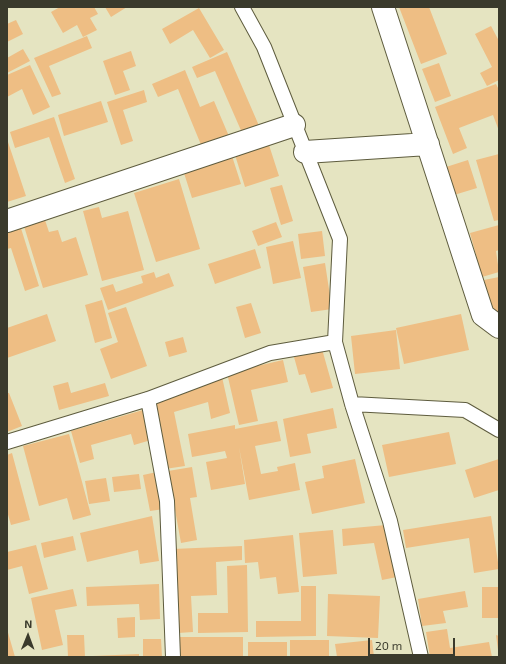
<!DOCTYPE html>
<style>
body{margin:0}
#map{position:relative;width:506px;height:664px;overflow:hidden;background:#e5e4c1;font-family:"Exo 2",sans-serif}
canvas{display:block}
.frame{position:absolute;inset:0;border:8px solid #3a3a2c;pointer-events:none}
.north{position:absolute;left:8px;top:616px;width:40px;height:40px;-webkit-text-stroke:3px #e5e4c1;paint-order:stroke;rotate:1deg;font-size:11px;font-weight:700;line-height:16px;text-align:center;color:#3a3a2c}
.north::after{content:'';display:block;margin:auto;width:14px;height:18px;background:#3a3a2c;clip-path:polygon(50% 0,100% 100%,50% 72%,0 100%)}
.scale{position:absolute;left:368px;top:638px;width:87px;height:18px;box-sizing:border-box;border:2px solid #3a3a2c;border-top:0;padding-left:5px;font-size:12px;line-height:14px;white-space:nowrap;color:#3a3a2c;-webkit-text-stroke:3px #e5e4c1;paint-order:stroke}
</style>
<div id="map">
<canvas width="506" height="664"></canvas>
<div class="frame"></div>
<div class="north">N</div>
<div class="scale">20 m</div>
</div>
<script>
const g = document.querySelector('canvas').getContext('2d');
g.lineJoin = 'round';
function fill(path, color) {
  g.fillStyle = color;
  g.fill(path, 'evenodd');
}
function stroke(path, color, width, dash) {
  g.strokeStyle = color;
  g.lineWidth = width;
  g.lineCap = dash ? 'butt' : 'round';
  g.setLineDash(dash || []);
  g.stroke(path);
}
const building = new Path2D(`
 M60 7H94L98 14 90 18 97 30 83 37 77 25 63 33 51 12Z
 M105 7H127L111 17Z
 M399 7H429L447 54 421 64Z
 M199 8 224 50 210 58 193 30 170 44 162 29Z
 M16 20 23 34 7 42V24Z
 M491 26 499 41V80L487 86 480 73 492 67 475 34Z
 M87 36 92 48 49 66 61 94 52 97 34 58Z
 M23 49 30 61 7 73V58Z
 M131 51 136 66 123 71 130 90 115 95 103 61Z
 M227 52 260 128 243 135 215 71 197 78 192 67Z
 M439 63 451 96 435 102 422 69Z
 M30 65 50 107 33 115 22 89 7 97V75Z
 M185 70 200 107 214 101 231 141 204 152 178 89 158 97 152 84Z
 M496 84 499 90V131L493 115 459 128 467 148 453 154 435 107Z
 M144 90 147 102 123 110 133 141 121 145 107 102Z
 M101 101 108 122 64 136 58 115Z
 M54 117 75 179 65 183 49 137 15 148 10 132Z
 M7 139 26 196 7 202Z
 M269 145 279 176 245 187 235 155Z
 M499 154V220L494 221 476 160Z
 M232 156 241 184 192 198 183 170Z
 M468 160 477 188 454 195 446 167Z
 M179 179 200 249 156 262 134 193Z
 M282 185 293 221 281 225 270 188Z
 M99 207 102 218 128 211 144 270 102 281 83 211Z
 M44 217 49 232 58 230 62 242 76 237 88 275 43 288 23 223Z
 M276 222 282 237 258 246 252 231Z
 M20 225 39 286 25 291 11 248 7 249V229Z
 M499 225V250L496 251 499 272 482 277 470 233Z
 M322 231 325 256 301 259 298 234Z
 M293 241 301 278 273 284 266 247Z
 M255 249 261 268 215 284 208 264Z
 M325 263 332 309 311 312 303 267Z
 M154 272 156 278 169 273 174 286 108 310 100 288 113 284 116 292 143 283 141 276Z
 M499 277V316L493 318 484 280Z
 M102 300 112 338 95 343 85 305Z
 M251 303 261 333 245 338 236 307Z
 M126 307 147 366 111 379 100 349 118 342 108 313Z
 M47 314 56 341 7 358V328Z
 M461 314 469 350 404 364 396 328Z
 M396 330 400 369 355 374 351 336Z
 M183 337 187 352 169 357 165 342Z
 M322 349 333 388 311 393 305 374 299 375 294 357Z
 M283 360 288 382 251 390 258 421 239 425 227 373Z
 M222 377 230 413 211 419 208 402 174 412 185 466 165 469 151 402Z
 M68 382 71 393 105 383 109 396 59 410 53 386Z
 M7 393H9L22 426 7 432Z
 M333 408 337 428 307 434 311 453 290 457 283 419Z
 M143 410 151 440 134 445 131 434 91 445 94 459 80 463 71 431Z
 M277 421 281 441 255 446 261 474 278 471 277 467 295 463 300 490 249 500 239 447 245 484 211 490 206 462 227 458 225 451 192 457 188 434 235 425V429Z
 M449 432 456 464 389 477 382 445Z
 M69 434 91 515 73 520 67 498 39 506 23 446Z
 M12 453 30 520 11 525 7 511V455Z
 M355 459 365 503 312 514 305 482 324 478 322 466Z
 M499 459V490L474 498 465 470Z
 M192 467 197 497 190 498 197 540 181 543 168 471Z
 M157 472 164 509 150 511 143 475Z
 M139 474 141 489 114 492 112 477Z
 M106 478 110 501 89 504 85 481Z
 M152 516 159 561 140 564 138 550 87 562 80 533Z
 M491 516 499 569 474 573 469 538 406 548 403 530Z
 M386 525 397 577 382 580 374 543 343 546 342 529Z
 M333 530 337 574 303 577 299 533Z
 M293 535 299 592 278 594 276 577 260 579 258 562 245 563 244 540Z
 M73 536 76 550 44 558 41 543Z
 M36 545 48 589 29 594 22 566 7 570V552Z
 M242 546V560L216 562 217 595 191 596 193 632 178 633 173 549Z
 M247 565 248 632 198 633V613H228L227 566Z
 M159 584 160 619 140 620 139 604 87 606 86 587Z
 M301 586H316V636L256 637V621H301Z
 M482 587H499V618H482Z
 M73 589 77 606 55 610 63 645 42 650 31 598Z
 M465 591 468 607 443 611 446 623 422 626 418 599Z
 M328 594 380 596 378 638 327 636Z
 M135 617V637L118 638 117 618Z
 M7 629 15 657H7Z
 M447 629 450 648 489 642 492 657H430L426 632Z
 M67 635H84L85 657H68Z
 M496 635 499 636V650H498Z
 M178 637H243V657H179Z
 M143 639H161L162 657H143Z
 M290 640H329V657H290Z
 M372 640 374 657H337L335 644Z
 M248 642H287V657H248Z
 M139 654V657H93V656Z`);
const lane = new Path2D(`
 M242 7 264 47 340 239 335 342 352 404 390 521 421 657
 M148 399 167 501 173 657
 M352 404 465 410 499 430
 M7 442 148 399 270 353 335 342`);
const street = new Path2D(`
 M383 7 483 315 499 327
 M305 152 428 144
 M7 221 294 125`);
fill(building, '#eebe84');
stroke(lane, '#5e5c3e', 16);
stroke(street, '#5e5c3e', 24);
stroke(lane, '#fff', 14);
stroke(street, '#fff', 22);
</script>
